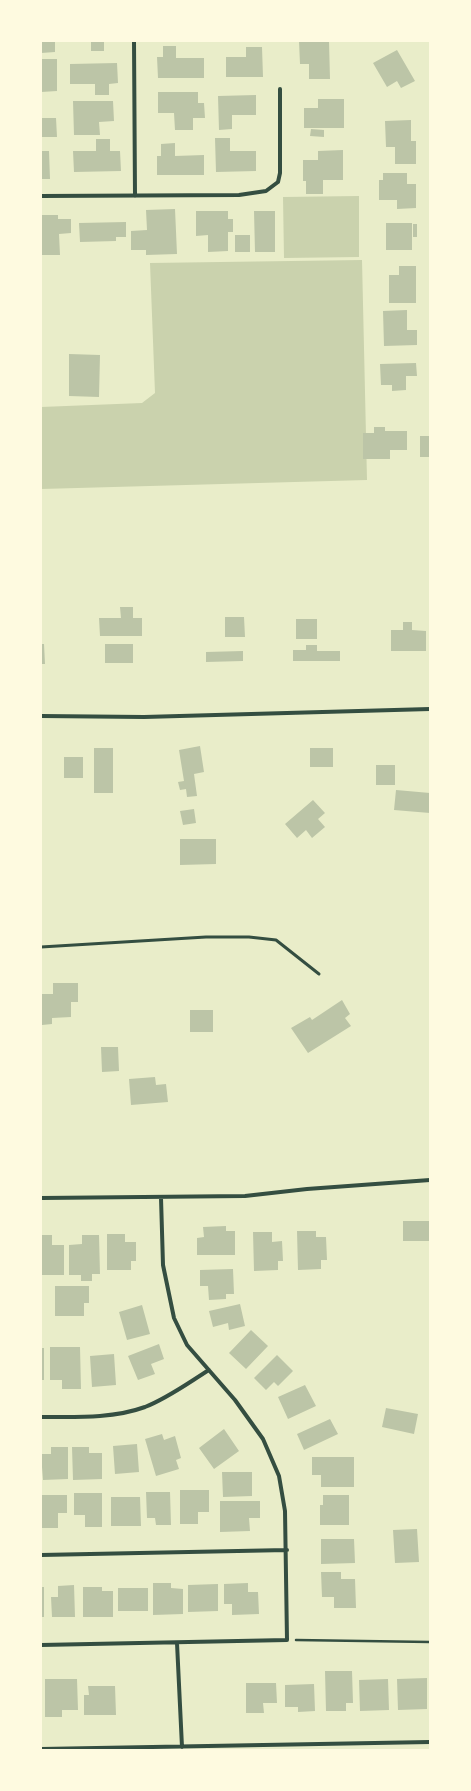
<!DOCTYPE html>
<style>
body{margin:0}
#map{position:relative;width:471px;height:1791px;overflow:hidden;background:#e9edc9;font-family:"Public Sans",sans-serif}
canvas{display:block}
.frame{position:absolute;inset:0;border:42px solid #fefae0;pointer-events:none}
</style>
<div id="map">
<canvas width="471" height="1791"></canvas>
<div class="frame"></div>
</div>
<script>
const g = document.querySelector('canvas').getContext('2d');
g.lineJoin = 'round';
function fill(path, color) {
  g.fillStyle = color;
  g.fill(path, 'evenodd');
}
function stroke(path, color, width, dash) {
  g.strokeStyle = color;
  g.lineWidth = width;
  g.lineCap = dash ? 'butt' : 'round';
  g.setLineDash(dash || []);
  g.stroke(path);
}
const green = new Path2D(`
 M359 196V257L284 258 283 197Z
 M362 260 367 480 41 489V407L142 403 155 393 150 263Z`);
const building = new Path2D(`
 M41 41H55V52L41 53Z
 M91 41H104V51H91Z
 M299 41H329L330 79H309V64H300Z
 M163 46H176V58H204V78H158L157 57H163Z
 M246 47H262L263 77H226V57H246Z
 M397 50 415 81 401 88 397 81 387 87 373 63Z
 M42 59H57V91L41 92Z
 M117 63 118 83 109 84V95H95V84H70V64Z
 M158 92H198V103H204L205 118H193V130H175L174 113H158Z
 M256 95V115H232V129L219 130 218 96Z
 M318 99H344V128H304V108H318Z
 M73 101H113L114 121 99 122 100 135H74Z
 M41 118H56L57 137H41Z
 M411 120V141H416V164H395V147H386L385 121Z
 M311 129 324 130V137L310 136Z
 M215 138H230V151H256V171L216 172Z
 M96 139H110V151H120L121 171 74 172 73 151H96Z
 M175 143V156L204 155V175H157V156H161V144Z
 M343 150V180H323V194H306V181H303V160H318V151Z
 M41 151H49L50 179H41Z
 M383 173H407V184H416V208L397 209V200H379V180H383Z
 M175 209 177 254 146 255V250H131V231L147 230 146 210Z
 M196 211H228V219H233V232H228V251L208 252V235L196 236Z
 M254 211H275V252H255Z
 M41 215H58V219H71V233L59 234 60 255H41Z
 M126 222V237H116V241L80 242 79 223Z
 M386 223H412V250H386Z
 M413 224H417V237H413Z
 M235 235H250V252H235Z
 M399 266H416V303H389V275H399Z
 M407 310V330H417V345L384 346 383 311Z
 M69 354 100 355 99 397 69 396Z
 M416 363 417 376H406V390L392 391V385H381L380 364Z
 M374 427H385V431H407V450H390V459H363V433H374Z
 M420 436H430V457H420Z
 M120 607H133V618H142V636H100L99 618H121Z
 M225 617H244L245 637H225Z
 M296 619H317V639H296Z
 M403 622H412V630L426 631V651H391V630H403Z
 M41 644H44L45 664H41Z
 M105 644H133V663H105Z
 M306 645H317V651H340V661H293V650H306Z
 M243 651V661L206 662V652Z
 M200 746 204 772 194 774 197 796 187 797 186 789 180 790 178 782 184 781 179 750Z
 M94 748H113V793H94Z
 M310 748H333V767H310Z
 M64 757H83V778H64Z
 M376 765H395V785H376Z
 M396 790 430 793V813L394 810Z
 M313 800 325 813 318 819 325 827 312 838 306 830 297 838 285 824Z
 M194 809 196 823 183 825 180 811Z
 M180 839H216V864L180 865Z
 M53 983H78V1002H71V1017L52 1018V1024L42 1025 41 994H53Z
 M342 1000 350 1014 345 1018 351 1026 308 1053 291 1028 310 1017 312 1020Z
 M190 1010H213V1032H190Z
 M101 1047H118L119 1071 102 1072Z
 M155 1077 156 1085 166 1084 168 1102 131 1105 129 1079Z
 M403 1221H430V1241H403Z
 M226 1226V1231H235V1255H197V1238L204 1237 203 1227Z
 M297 1231H316V1237H326L327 1260H321V1269L298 1270Z
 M253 1232H272V1242L282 1241 283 1261H278V1270L254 1271Z
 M107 1234H125V1242H136V1261H131V1270H107Z
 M41 1235H52V1245H64V1275H41Z
 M82 1235H99L100 1274H92V1281H81V1275H69V1245L82 1244Z
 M233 1269 234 1294H226V1299L209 1300 208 1286H200V1270Z
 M55 1286H89V1303H84V1316H55Z
 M240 1304 245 1326 229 1330 228 1323 213 1327 209 1311Z
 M142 1305 150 1334 127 1340 119 1312Z
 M251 1330 268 1346 246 1369 229 1353Z
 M159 1344 164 1359 151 1364 155 1374 138 1380 128 1356Z
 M50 1347H80L81 1389H62V1380H50Z
 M41 1348H44V1380H41Z
 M114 1354 116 1385 92 1387 90 1356Z
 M277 1355 293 1371 278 1386 274 1382 266 1390 254 1378Z
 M305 1385 316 1406 288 1419 278 1397Z
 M386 1408 418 1414 414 1434 382 1427Z
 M330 1419 338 1434 304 1450 297 1434Z
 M224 1429 239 1451 214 1469 199 1448Z
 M162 1434 164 1440 175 1436 181 1458 176 1460 179 1469 156 1476 145 1439Z
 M137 1444 139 1472 115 1474 113 1446Z
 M51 1447H68V1479L43 1480 41 1454H51Z
 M72 1447H89V1453H102V1479L73 1480Z
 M312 1457H354V1487H321V1475H312Z
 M222 1472H252V1496L223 1497Z
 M180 1490H209V1512H198V1524H180Z
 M146 1492H170L171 1525H156L155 1518H147Z
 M74 1493H102V1527H85V1515H74Z
 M41 1495H67V1513H58V1528H41Z
 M323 1495H349V1525H320V1505H323Z
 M111 1497H140L141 1526H111Z
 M220 1501H260V1518H249L250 1531 220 1532Z
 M417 1529 419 1562 395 1563 393 1530Z
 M321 1539H354L355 1563 321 1564Z
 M321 1572H341V1579H355L356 1608H334V1597H322Z
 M153 1583H171V1588L183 1589V1614L153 1615Z
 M248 1583V1592H258L259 1614 232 1615V1604H224V1584Z
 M218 1584V1611L188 1612V1585Z
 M74 1585 75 1617H52L51 1597H58V1586Z
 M41 1587H44V1617H41Z
 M83 1587H102V1591H113V1617H83Z
 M118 1588H148V1611H118Z
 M325 1671H352L353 1703H346V1711H326Z
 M427 1678V1709L398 1710 397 1679Z
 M45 1679H77L78 1710H62V1717H45Z
 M388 1679 389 1710 360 1711 359 1680Z
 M246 1683H276L277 1703H263L264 1713H246Z
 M314 1684 315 1711 298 1712V1707H285V1685Z
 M88 1686H115L116 1715H84V1695H89Z`);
const path = new Path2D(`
 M296 1640 430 1642`);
const service = new Path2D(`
 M41 947 206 937H249L276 940 319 974`);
const minor = new Path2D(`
 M134 41 135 196
 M41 196 239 195 266 191 278 182 280 173V89
 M41 716 144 717 430 709
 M41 1198 245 1196 307 1189 430 1180
 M41 1417C75 1417 112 1419 145 1407 168 1398 188 1383 209 1370
 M41 1555 287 1550
 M177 1643 182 1747
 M41 1645 287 1640 285 1511 279 1476 263 1439 235 1400 187 1345 174 1318 163 1265 161 1198
 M41 1749 430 1742`);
fill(green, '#cad2ad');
fill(building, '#bcc5a7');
stroke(path, '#344e41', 2.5);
stroke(service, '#344e41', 3);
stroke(minor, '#344e41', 4);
</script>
